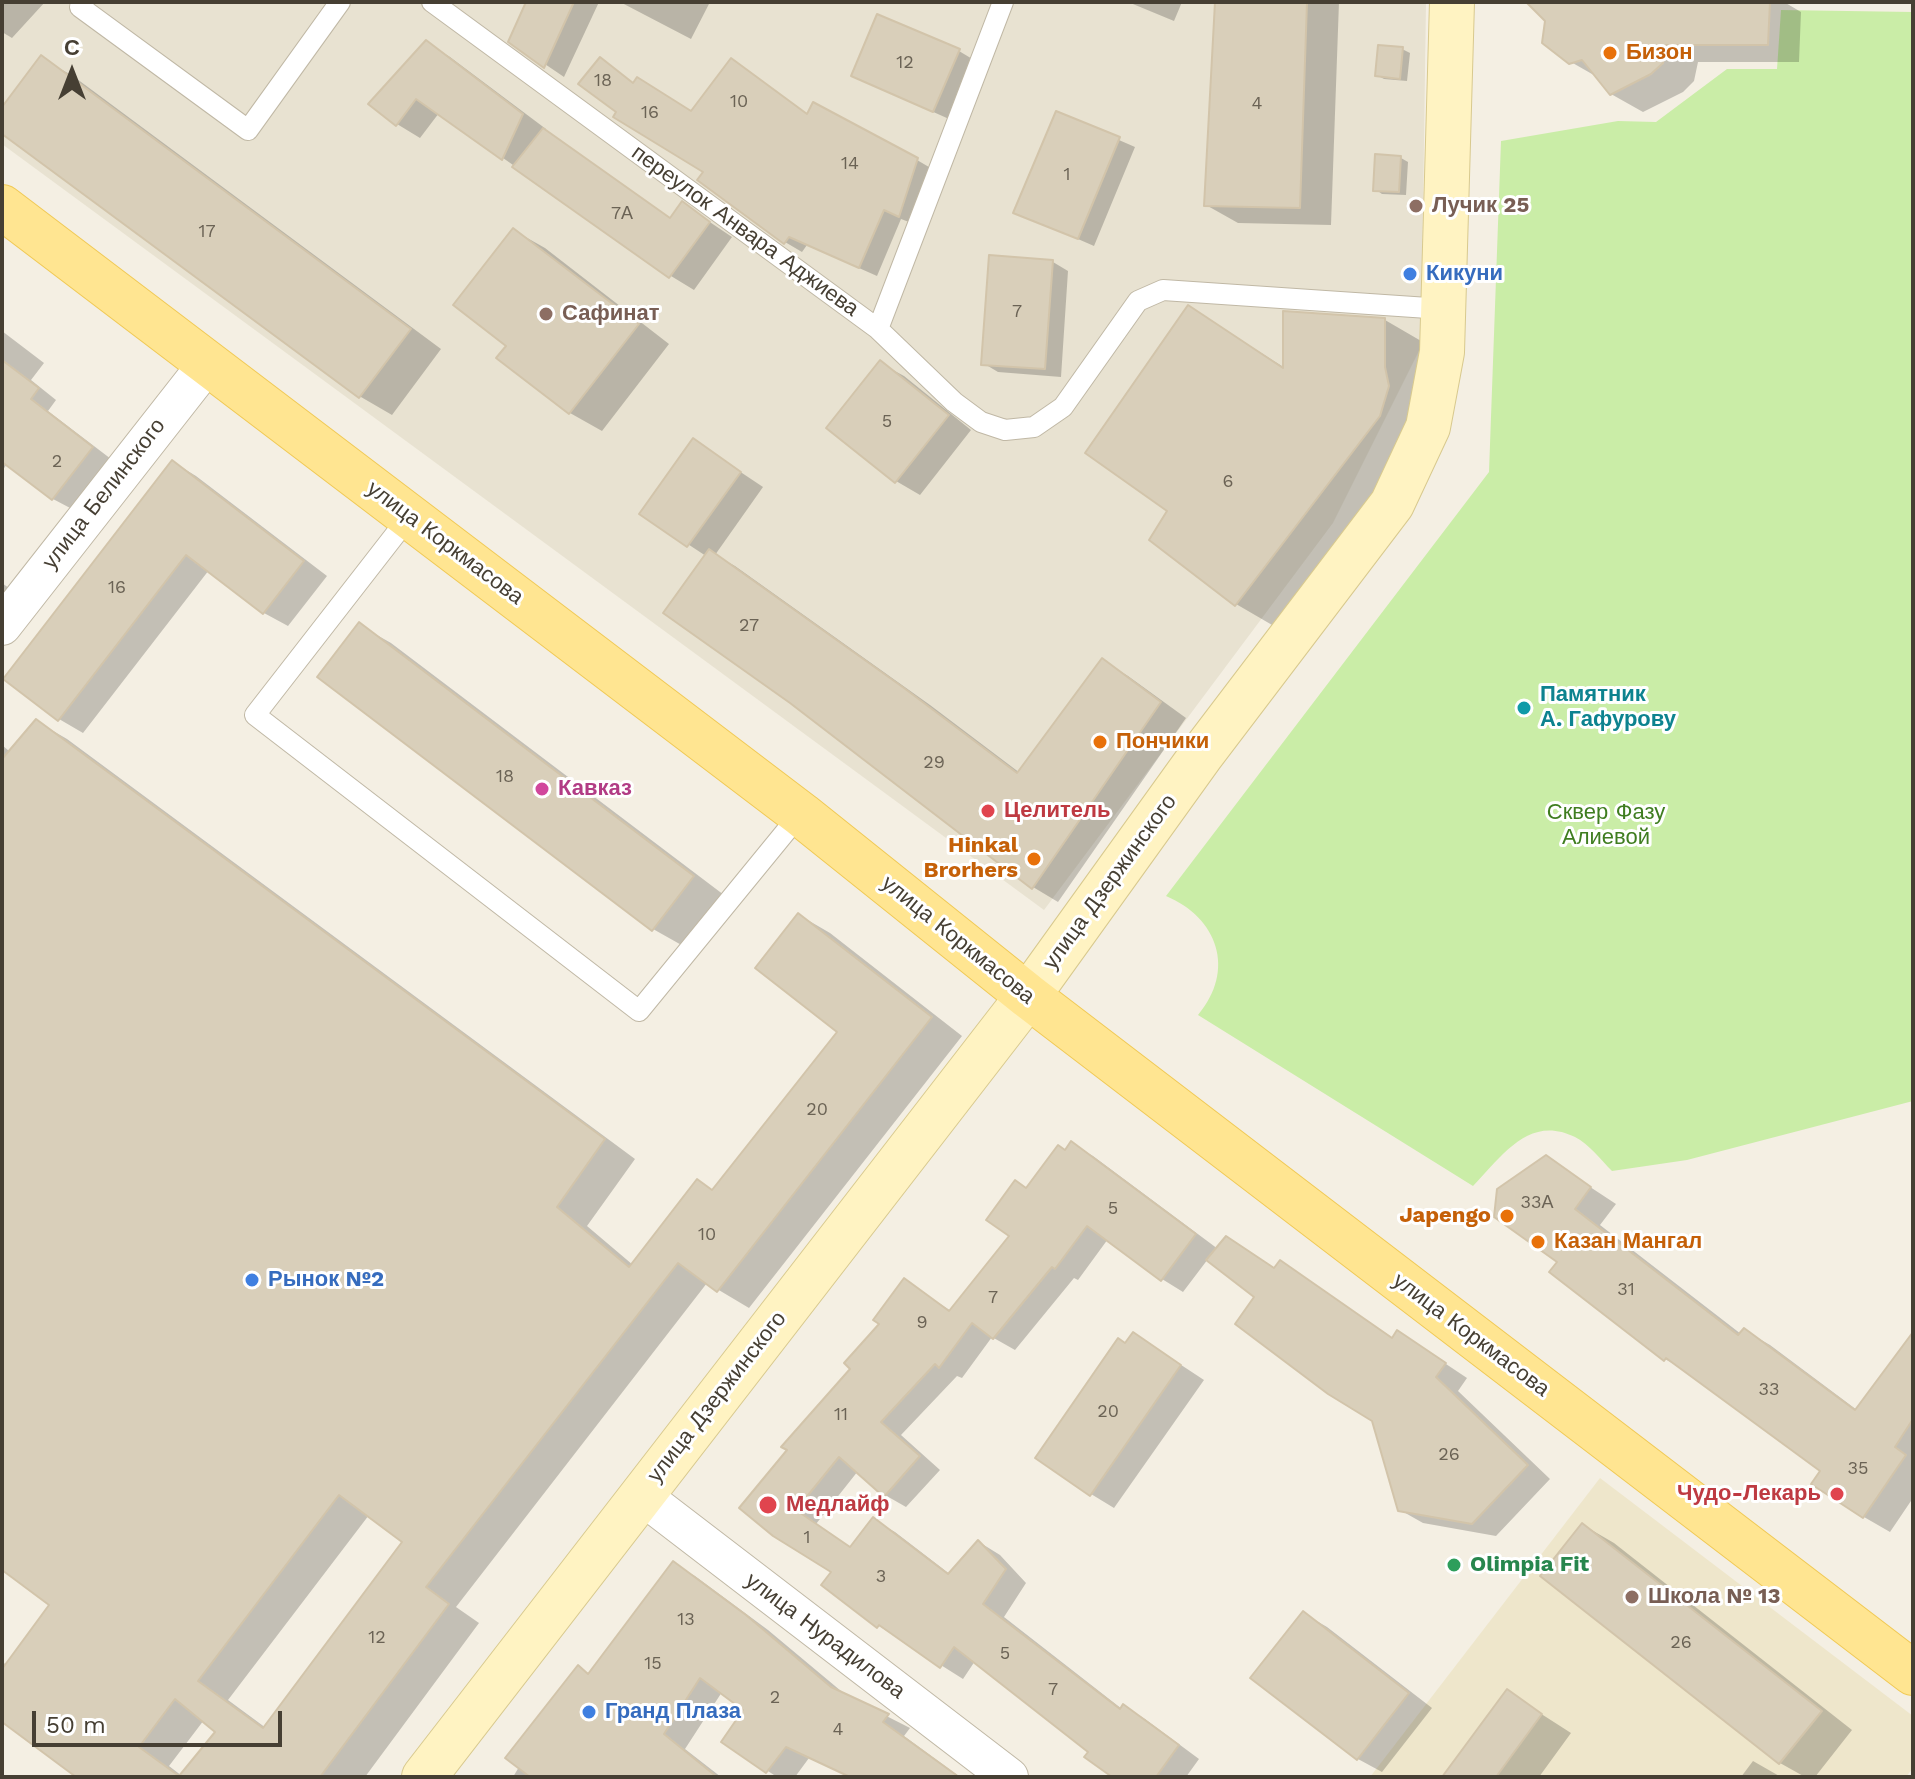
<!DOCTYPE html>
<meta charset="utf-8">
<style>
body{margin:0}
#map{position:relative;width:1915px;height:1779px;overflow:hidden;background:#f4efe3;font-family:"Work Sans",sans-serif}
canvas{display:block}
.frame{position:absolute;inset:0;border:4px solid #463f33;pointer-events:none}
.north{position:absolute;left:32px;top:32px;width:80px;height:80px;-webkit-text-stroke:6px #fff;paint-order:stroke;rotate:0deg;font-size:22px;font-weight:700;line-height:32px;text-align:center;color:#463f33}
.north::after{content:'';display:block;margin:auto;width:28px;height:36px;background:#463f33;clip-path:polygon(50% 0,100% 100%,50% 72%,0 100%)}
.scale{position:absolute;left:32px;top:1711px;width:250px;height:36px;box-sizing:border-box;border:4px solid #463f33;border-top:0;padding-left:10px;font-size:24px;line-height:28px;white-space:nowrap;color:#463f33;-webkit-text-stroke:6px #fff;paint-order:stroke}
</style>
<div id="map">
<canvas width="1915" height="1779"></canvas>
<div class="frame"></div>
<div class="north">С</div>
<div class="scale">50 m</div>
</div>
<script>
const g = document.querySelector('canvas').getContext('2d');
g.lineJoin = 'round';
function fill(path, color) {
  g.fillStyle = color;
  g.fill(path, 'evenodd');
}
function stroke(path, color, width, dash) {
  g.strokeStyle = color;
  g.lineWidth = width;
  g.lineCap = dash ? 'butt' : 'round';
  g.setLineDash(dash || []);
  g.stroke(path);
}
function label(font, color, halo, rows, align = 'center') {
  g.font = font + ' "Work Sans",sans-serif';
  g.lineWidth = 6;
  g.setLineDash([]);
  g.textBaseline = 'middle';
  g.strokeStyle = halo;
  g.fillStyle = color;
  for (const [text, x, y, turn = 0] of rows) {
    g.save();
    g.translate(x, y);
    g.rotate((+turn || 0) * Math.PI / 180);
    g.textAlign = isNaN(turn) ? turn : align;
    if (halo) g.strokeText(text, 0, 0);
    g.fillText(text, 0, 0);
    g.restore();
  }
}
const residential = new Path2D(`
 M2 2H1426L1421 347 1333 523 1044 910 2 144Z`);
const education = new Path2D(`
 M1600 1478 1913 1716V1768L1906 1777H1370Z`);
const green = new Path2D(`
 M1781 10 1913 12V1101L1687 1160 1612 1171C1601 1160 1589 1144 1575 1137 1529 1114 1502 1156 1473 1186L1198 1015C1236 970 1218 918 1166 896L1489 472 1501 141 1618 121 1656 122 1727 69H1777Z`);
const shadow = new Path2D(`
 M2 2H45L12 38 2 32Z
 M528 2H599L564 77 511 41Z
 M620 2H710L691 39Z
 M1128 2H1182L1174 21Z
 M1217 2H1339L1331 225 1238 223 1206 205Z
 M1547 2H1784L1801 12 1799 62H1698L1694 81 1683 92 1643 112 1611 94 1599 78 1571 62Z
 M427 43 450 57 546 129 545 132 672 219 683 204 732 237 694 290 671 276 439 113 420 138 397 124Z
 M1402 49 1410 53 1407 81 1384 79 1377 75Z
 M959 51 974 60 949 119 853 76Z
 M41 58 73 76 441 349 392 415 361 397 2 132V111Z
 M600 60 635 84 692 113 731 60 809 115 917 160 934 170 917 225 901 219 877 276 807 245 802 252 785 242 706 171 618 112Z
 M1057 113 1135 147 1094 246 1016 212Z
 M1401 158 1408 162 1406 195 1382 194 1375 189Z
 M513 230 545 248 669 344 602 431 570 413 499 358 509 345Z
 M1053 262 1068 271 1061 377 998 372 983 363Z
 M1188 307 1285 368 1385 320 1428 345 1431 411 1279 629 1236 604 1170 511Z
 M2 331 44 363 31 380 56 400 48 411 111 459 72 509 53 499 7 464 2 471Z
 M880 363 904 376 971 430 920 495 896 481Z
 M694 441 763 487 715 555 735 566 930 705 1020 773 1103 661 1128 676 1186 718 1058 902 1033 887 706 556 642 514Z
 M173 462 196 476 327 576 288 626 264 613 209 570 83 733 59 719Z
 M2 583 21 597 2 623Z
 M359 625 391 643 724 895 685 947 653 929Z
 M36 721 67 739 635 1159 587 1226 633 1265 714 1191 840 1031 799 915 830 933 962 1036 749 1308 707 1283 456 1607 479 1623 365 1777H79L2 1719V1662L7 1665 52 1605 2 1567V745L9 751ZM369 1515 404 1542 266 1728 228 1700ZM204 1720 218 1732 182 1776 169 1766Z
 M1072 1144 1093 1156 1218 1249 1227 1238 1276 1270 1281 1263 1393 1338 1398 1332 1467 1378 1458 1391 1550 1479 1496 1536 1423 1523 1400 1510 1374 1420 1257 1297 1208 1259 1183 1292 1162 1279 1108 1239 1078 1280 1074 1278 1015 1350 992 1337 962 1378 957 1376 901 1435 940 1470 906 1507 885 1495 858 1471 816 1524 852 1548 873 1520 895 1532 951 1575 979 1542 1000 1555 1026 1583 1004 1617 1122 1709 1124 1706 1145 1719 1199 1759 1186 1777H1114L1090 1751 975 1661 963 1679 879 1626 824 1584 834 1571 774 1534 853 1369 882 1324 904 1280 951 1311 1012 1236 1028 1190Z
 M1546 1158 1616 1204 1600 1225 1741 1334 1744 1330 1770 1345 1857 1410 1913 1352V1498L1890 1532 1864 1517 1823 1470 1691 1374 1665 1359 1560 1261Z
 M1134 1334 1204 1380 1114 1508 1091 1494 1126 1345Z
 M1583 1525 1614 1543 1852 1730 1815 1777H1805L1780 1763 1543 1576Z
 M673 1564 695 1576 768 1630 847 1696 910 1728 904 1736 960 1777H850L809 1758 795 1777H777L724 1742 745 1710 722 1692 685 1749 721 1777H513L578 1668 590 1674Z
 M1303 1613 1327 1627 1432 1708 1382 1772 1358 1759 1253 1677Z
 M1507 1692 1571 1733 1539 1777H1444Z
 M1753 1761 1781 1777H1741Z`);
const building = new Path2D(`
 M526 2H574L544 68 508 42Z
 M1215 2H1307L1300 208 1204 206Z
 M1526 2H1770L1768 45H1666L1663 63 1651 74 1610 95 1582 60 1569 64 1542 43 1545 21Z
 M877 14 960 49 933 112 851 76Z
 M426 40 523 114 502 160 416 99 396 126 368 104Z
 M1378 45 1403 47 1400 79 1375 76Z
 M41 55 411 329 359 398 2 134V107Z
 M600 57 633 83 637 77 691 111 731 58 807 114 813 102 918 158 899 217 884 210 859 268 789 237 784 244 697 180 703 172 613 117 616 112 578 84Z
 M1056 111 1120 137 1078 239 1013 213Z
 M543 128 670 218 682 201 710 222 669 278 512 167Z
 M1375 154 1401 156 1399 192 1373 191Z
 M513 228 639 324 569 414 496 358 506 346 453 305Z
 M989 255 1053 260 1045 369 981 365Z
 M1188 305 1283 368V311L1385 318V367L1389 386 1380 416 1235 606 1149 540 1167 511 1085 453Z
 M2 360 39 388 31 399 93 447 52 500 2 462Z
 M880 360 949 415 895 483 826 428Z
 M693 438 741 472 687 547 639 514Z
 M172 460 304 561 263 614 186 555 58 721 3 679Z
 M709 549 904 688 1017 773 1102 658 1161 702 1032 889 790 703 663 613Z
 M359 622 694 876 652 931 317 677Z
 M36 719 605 1139 557 1207 629 1267 697 1179 712 1190 837 1032 755 968 798 913 932 1017 717 1292 678 1263 426 1587 449 1604 320 1777H76L2 1722V1669L49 1605 2 1570V759ZM339 1495 402 1542 263 1728 198 1681ZM175 1699 215 1732 179 1776 139 1747Z
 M1071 1141 1196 1234 1161 1281 1087 1226 1055 1269 1052 1267 993 1339 972 1323 939 1368 935 1364 881 1422 920 1456 884 1497 839 1457 796 1510 850 1547 873 1517 948 1574 978 1540 1006 1569 983 1604 1120 1709 1123 1704 1179 1745 1156 1777H1112L1084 1757 1088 1752 954 1647 940 1668 879 1625 877 1628 821 1585 831 1572 773 1536 739 1508 787 1450 781 1447 850 1369 844 1363 879 1324 873 1320 904 1278 949 1311 1009 1236 986 1220 1015 1180 1026 1188 1058 1145 1065 1150Z
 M1546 1155 1591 1187 1575 1209 1738 1335 1744 1328 1855 1410 1913 1332V1419L1895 1447 1906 1455 1863 1518 1811 1484 1820 1471 1666 1358 1664 1361 1549 1272 1557 1262 1494 1217 1497 1189Z
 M1226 1236 1274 1268 1280 1260 1392 1338 1397 1330 1446 1363 1436 1377 1528 1465 1472 1524 1398 1511 1372 1421 1328 1394 1235 1324 1254 1297 1206 1260Z
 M1133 1332 1181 1365 1090 1496 1035 1458 1118 1338 1125 1343Z
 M1582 1523 1822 1711 1779 1764 1540 1576Z
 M673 1561 746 1615 831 1687 889 1714 883 1722 959 1777H850L786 1747 766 1773 721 1742 743 1710 700 1678 664 1734 717 1777H530L505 1758 578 1665 588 1674Z
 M1303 1611 1409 1693 1357 1760 1250 1678Z
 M1507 1689 1542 1714 1496 1777H1442Z`);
const lane = new Path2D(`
 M84 2 80 7 248 130 340 2
 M432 2 878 329 1003 2
 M878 329 954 402 981 422 1005 430 1034 427 1063 407 1138 301 1163 290 1443 309
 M412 517 405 522 255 715 639 1011 796 819 802 815`);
const street = new Path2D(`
 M2 626 208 363
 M641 1495 1009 1777`);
const secondary = new Path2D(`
 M424 1777 1028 996 1202 754 1392 504 1428 427 1442 352 1452 2`);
const primary = new Path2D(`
 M2 207 802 815 1028 996 1913 1673`);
const markers = [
 [1610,53,8,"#e8710a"],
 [1416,206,8,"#8d6e63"],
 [1410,274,8,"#3f7fe0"],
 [546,314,8,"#8d6e63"],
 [1524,708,8,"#0f9aa8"],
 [1100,742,8,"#e8710a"],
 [542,789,8,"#d1479c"],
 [988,811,8,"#e0444e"],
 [1034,859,8,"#e8710a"],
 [1507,1216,8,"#e8710a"],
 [1538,1242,8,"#e8710a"],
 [252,1280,8,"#3f7fe0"],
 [1837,1494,8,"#e0444e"],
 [768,1505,10,"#e0444e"],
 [1454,1565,8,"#2e9e5b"],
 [1632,1597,8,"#8d6e63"],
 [589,1712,8,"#3f7fe0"]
];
const numberNames = [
 ["12",905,63],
 ["18",603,81],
 ["10",739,102],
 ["4",1257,104],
 ["16",650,113],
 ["14",850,164],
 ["1",1067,175],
 ["7А",622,214],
 ["17",207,232],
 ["7",1017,312],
 ["5",887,422],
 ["2",57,462],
 ["6",1228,482],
 ["16",117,588],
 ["27",749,626],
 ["29",934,763],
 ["18",505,777],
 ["20",817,1110],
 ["33А",1537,1203],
 ["5",1113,1209],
 ["10",707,1235],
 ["31",1626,1290],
 ["7",993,1298],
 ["9",922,1323],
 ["33",1769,1390],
 ["20",1108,1412],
 ["11",841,1415],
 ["26",1449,1455],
 ["35",1858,1469],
 ["1",807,1538],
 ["3",881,1577],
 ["13",686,1620],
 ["12",377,1638],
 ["26",1681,1643],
 ["5",1005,1654],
 ["15",653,1664],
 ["7",1053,1690],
 ["2",775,1698],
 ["4",838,1730]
];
const foodNames = [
 ["Бизон",1626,53],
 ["Пончики",1116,742],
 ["Hinkal",1018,846,"right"],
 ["Brorhers",1018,871,"right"],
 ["Japengo",1491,1216,"right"],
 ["Казан Мангал",1554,1242]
];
const educationNames = [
 ["Лучик 25",1432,206],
 ["Сафинат",562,314],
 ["Школа № 13",1648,1597]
];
const streetNames = [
 ["переулок Анвара Аджиева",745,231,36],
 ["улица Белинского",104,494,-52],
 ["улица Коркмасова",445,543,37],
 ["улица Дзержинского",1110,882,-54],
 ["улица Коркмасова",958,940,39],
 ["улица Коркмасова",1471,1335,37],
 ["улица Дзержинского",717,1397,-52],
 ["улица Нурадилова",825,1636,37]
];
const shopNames = [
 ["Кикуни",1426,274],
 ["Рынок №2",268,1280],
 ["Гранд Плаза",605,1712]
];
const cultureNames = [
 ["Памятник",1540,695],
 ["А. Гафурову",1540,720]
];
const hotelNames = [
 ["Кавказ",558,789]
];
const healthNames = [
 ["Целитель",1004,811],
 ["Чудо-Лекарь",1821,1494,"right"],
 ["Медлайф",786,1505]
];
const parkNames = [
 ["Сквер Фазу",1606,813],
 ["Алиевой",1606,838]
];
const leisureNames = [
 ["Olimpia Fit",1470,1565]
];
fill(residential, '#e8e2d1');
fill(education, '#eee6cb');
fill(green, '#caeda7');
fill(shadow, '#0003');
fill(building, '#d9cfba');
stroke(building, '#d2c4aa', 2);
stroke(lane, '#c0b8a5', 22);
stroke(street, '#c0b8a5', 40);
stroke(secondary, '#d8c98e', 46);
stroke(primary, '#f0c955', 46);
stroke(lane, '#fff', 20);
stroke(street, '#fff', 38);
stroke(secondary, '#fff3c2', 44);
stroke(primary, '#ffe591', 44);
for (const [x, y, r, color] of markers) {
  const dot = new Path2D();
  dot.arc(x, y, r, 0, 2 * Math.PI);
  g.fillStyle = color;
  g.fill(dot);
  stroke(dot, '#fff', 3);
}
label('18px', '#6b6355', null, numberNames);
label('bold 22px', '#c56008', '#fff', foodNames, 'left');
label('bold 22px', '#785e54', '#fff', educationNames, 'left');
label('22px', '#463f33', '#fff', streetNames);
label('bold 22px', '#366cbe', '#fff', shopNames, 'left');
label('bold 22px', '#0d838f', '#fff', cultureNames, 'left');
label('bold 22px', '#b23c85', '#fff', hotelNames, 'left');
label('bold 22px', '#be3a42', '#fff', healthNames, 'left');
label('22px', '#3f7d20', '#fff', parkNames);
label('bold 22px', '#27864d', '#fff', leisureNames, 'left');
</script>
